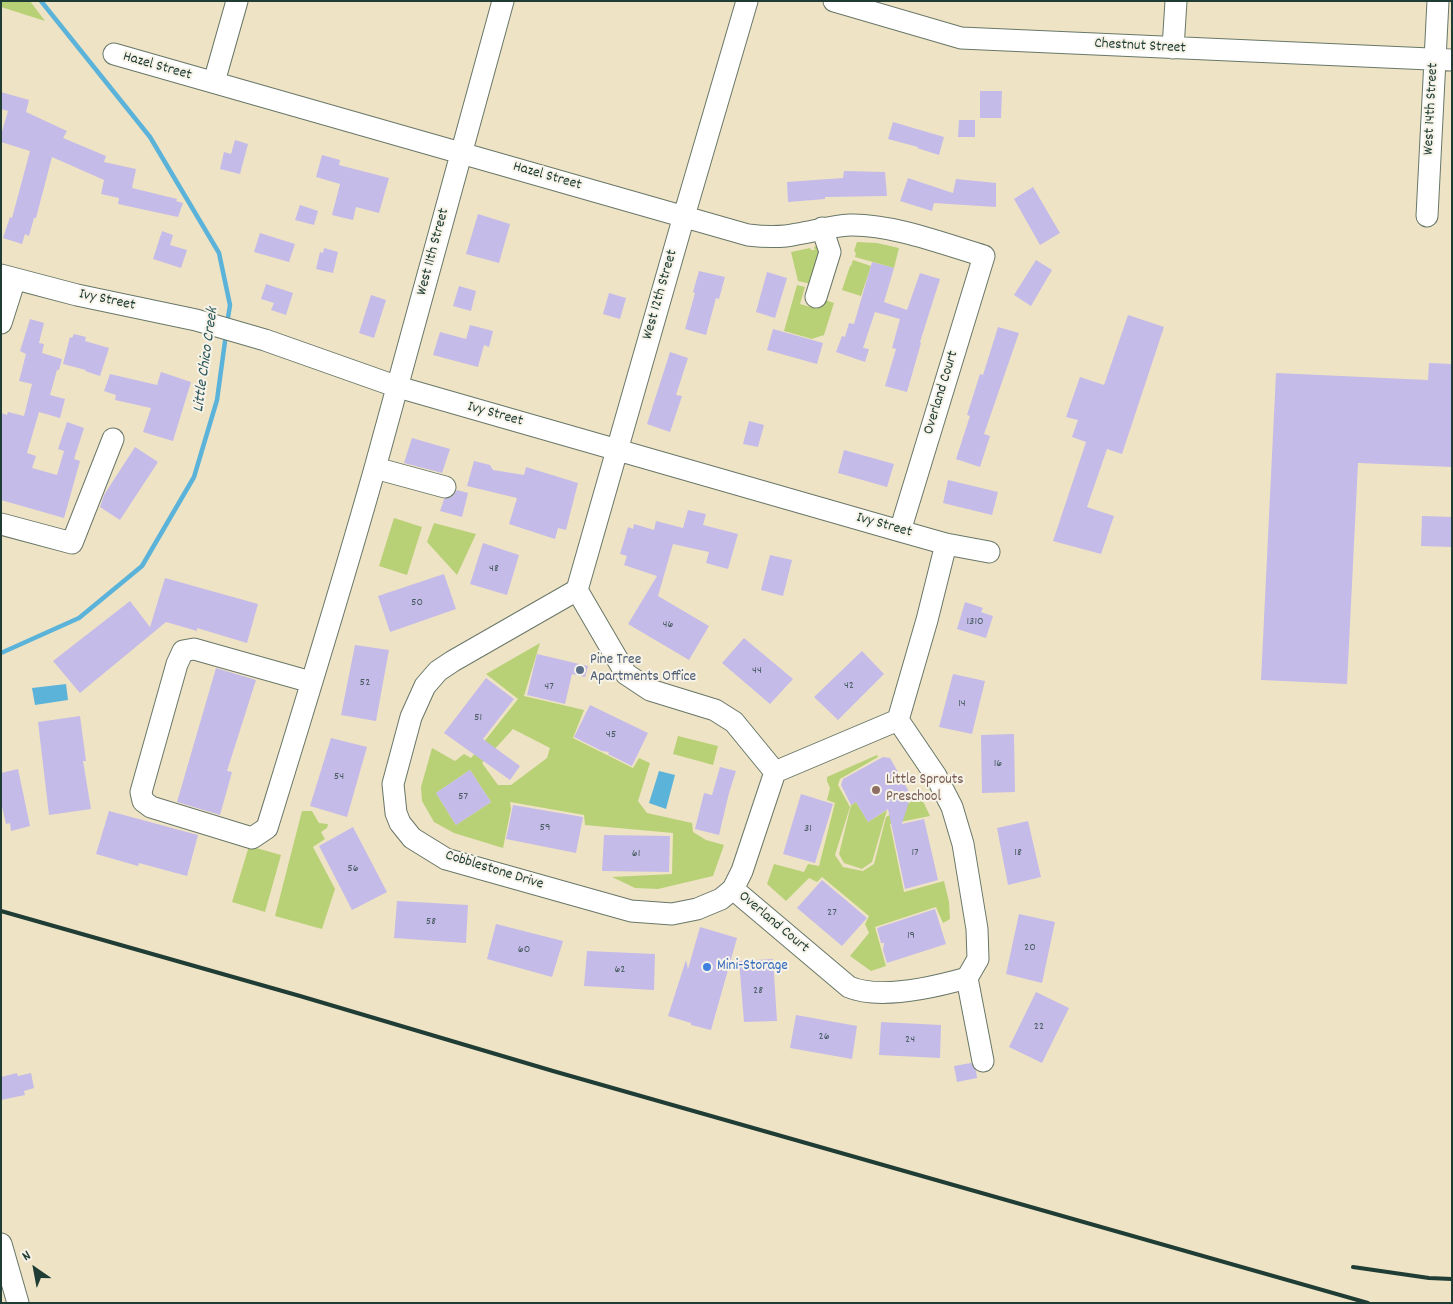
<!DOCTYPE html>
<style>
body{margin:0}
#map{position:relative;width:1453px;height:1304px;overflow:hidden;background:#efe3c5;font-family:Dekko,sans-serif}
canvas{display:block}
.frame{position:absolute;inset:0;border:2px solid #1f3d34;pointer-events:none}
.north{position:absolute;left:10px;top:1244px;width:50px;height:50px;-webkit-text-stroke:4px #f7f3e8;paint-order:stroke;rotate:327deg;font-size:14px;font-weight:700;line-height:20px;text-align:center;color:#1f3d34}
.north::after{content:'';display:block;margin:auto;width:18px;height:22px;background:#1f3d34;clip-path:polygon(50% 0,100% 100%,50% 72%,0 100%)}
</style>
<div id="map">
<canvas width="1453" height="1304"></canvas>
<div class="frame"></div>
<div class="north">N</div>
</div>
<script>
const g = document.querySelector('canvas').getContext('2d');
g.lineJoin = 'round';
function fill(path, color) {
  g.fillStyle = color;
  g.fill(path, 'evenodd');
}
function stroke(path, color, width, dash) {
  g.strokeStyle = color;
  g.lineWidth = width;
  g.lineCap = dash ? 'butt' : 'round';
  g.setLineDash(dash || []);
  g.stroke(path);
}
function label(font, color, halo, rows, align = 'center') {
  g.font = font + ' Dekko,sans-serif';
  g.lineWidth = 4;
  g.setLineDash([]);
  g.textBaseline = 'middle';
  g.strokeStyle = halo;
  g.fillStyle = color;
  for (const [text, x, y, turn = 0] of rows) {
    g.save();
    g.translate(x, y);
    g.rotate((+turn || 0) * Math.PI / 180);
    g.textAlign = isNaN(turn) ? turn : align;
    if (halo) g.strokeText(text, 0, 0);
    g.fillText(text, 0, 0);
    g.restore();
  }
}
const green = new Path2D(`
 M1 1H30L45 21 1 7Z
 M857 242 877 243 899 248 894 268 855 257 856 253 854 251Z
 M818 245 820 257 811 284 798 281 791 252 810 248 811 250H815L814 247Z
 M853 260 871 266 861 296 842 290 850 266H851Z
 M797 285 805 287 800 304 817 309 818 304 825 300 834 303 824 335 812 339 784 331Z
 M394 518 422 527 407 575 379 566Z
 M434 523 476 534 457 575 427 542Z
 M540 643 524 696 584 710 573 738 633 768 639 758 650 763 638 801 647 813 692 823 693 832 706 840 724 845 713 876 658 889 635 888 612 877 672 874 673 833 585 825 584 815 510 802 511 809 503 848 454 833 434 822 422 801 421 787 432 748 455 761 464 754 471 758 518 699 486 674ZM513 729 550 748 547 758 511 785H498L482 763ZM470 770 491 802 456 825 436 793Z
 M678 736 718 746 713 765 673 754Z
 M877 755 878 757 840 779 838 785 850 807 835 855 843 867 863 871 874 864 886 817 911 802 912 799 921 797 930 816 890 824 904 892 944 881 949 902 950 919 943 923 936 907 875 927 886 966 871 971 850 956 869 933 865 924 869 916 822 877 817 882 809 878 786 901 767 884 774 864 804 872 808 864 819 866 835 803 827 800 830 788 827 781V777Z
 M856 802 868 822 887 810 872 862 862 869 844 863 839 854 851 805Z
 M302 811H312L319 823 328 824 327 828 321 832 325 839 313 847 335 889 322 929 275 916Z
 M249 846 281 855 265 912 232 902Z`);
const water = new Path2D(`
 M66 684 68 700 35 705 32 688Z
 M659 771 675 775 666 809 649 803Z`);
const stream = new Path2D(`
 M41 1 150 137 219 253 230 305 227 324
 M1 653 79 618 142 566 194 477 217 400 226 334`);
const building = new Path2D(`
 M980 91H1002L1001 118H980Z
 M1 92 29 100 26 112 67 131 63 138 106 156 104 162 136 169 132 188 177 199 176 201 183 203 178 217 118 204 119 198 101 194 104 180 52 157 36 218H34L29 236 25 234 22 244 3 238 10 217 12 218 30 151 1 142V135L8 111 1 109Z
 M959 120H975V137H958Z
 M893 122 944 137 939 155 917 148 918 147 888 139Z
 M235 140 248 144 240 174 220 169 224 152 231 154Z
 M322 155 340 160 339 165 389 178 379 213 356 207 353 220 332 215 340 184 316 177Z
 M844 171 885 172 887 196 825 197V199L788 202 787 182 843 178Z
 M908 178 953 193 956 179 996 183V207L934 203 932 211 900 201Z
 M1033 187 1060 233 1040 245 1014 199Z
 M300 205 318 211 314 225 295 220Z
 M478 214 510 224 499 263 466 254Z
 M162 231 173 235 170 245 187 250 181 268 153 259Z
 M260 233 295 244 289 262 254 252Z
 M324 248 338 252 333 273 316 269 320 252 323 253Z
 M1036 260 1052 270 1031 306 1014 295Z
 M872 262 894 268 884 302 907 310 920 273 940 279 920 342 921 343 907 392 885 386 896 349 892 348 900 319 875 312 863 348 869 349 865 362 836 352 842 336 845 337 849 323 854 324Z
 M699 271 725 277 719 299 716 298 706 335 685 329 695 293 693 292Z
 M767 272 787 278 775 318 756 312Z
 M266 284 293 293 286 315 271 310 274 303 261 299Z
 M459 286 476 291 471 311 453 306Z
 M609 293 626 298 620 319 603 314Z
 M371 295 386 300 374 338 359 333Z
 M1128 315 1164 327 1122 454 1107 449 1087 507 1114 516 1101 554 1053 541 1086 442 1072 437 1078 420 1066 417 1080 377 1104 385Z
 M30 319 44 323 39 343 44 344 42 353 62 359 59 370H57L50 395 65 399 60 418 39 412 27 453 36 456 32 468 57 475 64 451 58 449 67 422 84 428 74 459 80 461 64 518 1 500V413L7 415 8 412 24 416 32 384 19 381 26 354 20 351Z
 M470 325 493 331 489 347 484 345 478 367 433 355 440 332 466 339Z
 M998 327 1019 333 984 434 990 436 980 467 956 459 970 416 967 415 980 374 983 375Z
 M773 329 823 343 817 364 767 350Z
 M74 334 86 337 85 341 109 348 100 376 85 371 86 370 63 364 70 337 72 338Z
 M670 352 688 358 676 395 682 396 670 432 647 424Z
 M1429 363 1452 364V467L1358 463 1347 684 1261 680 1276 373 1428 380Z
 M161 372 191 382 173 441 143 432 151 408 115 400 116 395 104 391 110 374 157 385Z
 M749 421 764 425 758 447 743 444Z
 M412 438 450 449 442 473 404 463Z
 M135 447 158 462 120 520 100 507 104 495Z
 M844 450 894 464 887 487 838 473Z
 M474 461 490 465 493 470 524 475 526 467 578 483 566 530 558 528 555 539 509 524 517 498 467 486Z
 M948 480 998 492 992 515 943 503Z
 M457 490 468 493 462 517 440 511 444 499 453 496Z
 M688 510 706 514 703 525 738 534 728 569 706 563 709 552 673 544 658 596 709 626 689 660 628 624 657 576 624 565 627 556 620 554 628 527 633 529 634 524 654 530 656 521 683 528Z
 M1422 516 1452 517V547L1421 546Z
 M483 543 519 555 507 595 470 584Z
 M770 555 792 560 783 596 761 590Z
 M444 574 456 609 390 632 378 596Z
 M165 578 258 604 247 643 197 628V631L166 622 80 693 53 661 130 601 150 627Z
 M965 602 983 608 981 612 993 616 986 638 957 629Z
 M744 638 793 679 770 704 722 663Z
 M355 645 389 650 376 721 341 715Z
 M862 651 884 674 838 720 814 697Z
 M537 654 588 666 585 677 572 674 565 704 527 695Z
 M216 668 256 680 227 771 232 772 220 815 177 802Z
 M953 674 985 681 972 734 939 727Z
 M486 678 514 699 483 739 520 766 510 780 444 733Z
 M590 705 648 733 632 766 608 754 609 752 602 751 574 737Z
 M80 716 86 761H83L91 809 49 815 38 722Z
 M1014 734 1015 792 982 793 981 735Z
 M331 738 367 747 347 817 310 806Z
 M883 757 890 758 911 795 902 824 924 819 938 880 905 889 888 809 868 822 856 802 851 805 841 785 843 779Z
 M720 767 736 771 729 793 719 835 695 829 704 793 712 795Z
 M18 769 30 826 11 831 10 823 6 824 1 802V773Z
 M470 770 491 802 456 825 436 793Z
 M801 794 833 804 815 863 783 854Z
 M513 805 583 817 576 853 506 839Z
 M109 811 198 835 187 876 139 863 138 866 96 854Z
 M1028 821 1041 877 1008 885 997 828Z
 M353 827 387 892 352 910 319 846Z
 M604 835 670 836 669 872 602 871Z
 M822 880 867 918 842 946 797 908Z
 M397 901 468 905 466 943 394 938Z
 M935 909 946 944 887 963 883 950 884 943H881L877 928Z
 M1019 914 1055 922 1042 983 1006 974Z
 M496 924 563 941 552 977 487 959Z
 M700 927 737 938 711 1030 691 1025V1023L668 1016 686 960 688 969Z
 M587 951 655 954 654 990 584 986Z
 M773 959 777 1021 744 1022 739 961Z
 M1036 992 1069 1008 1042 1063 1009 1047Z
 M796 1015 857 1026 852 1059 790 1048Z
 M881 1022 941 1025 940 1058 879 1055Z
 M971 1063 976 1071 977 1078 957 1082 954 1066Z
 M17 1073 18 1076 31 1073 34 1088 24 1091 25 1095 1 1100V1077Z`);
const minor = new Path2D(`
 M834 1 961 38 1452 60
 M1173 48 1176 1
 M114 54 748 235C765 237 781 238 797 234 815 231 832 226 850 225 892 224 944 244 984 256L900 531
 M214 82 237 1
 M1427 216 1438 1
 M1 275 77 295 196 320 265 340 398 387 900 531 946 544 989 552
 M816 297 830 252 822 228
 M1 323 15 279
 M375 468 445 487
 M1 524 72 543 113 439
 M577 590 453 661 438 671 425 686 411 717 393 784 396 813 400 823 412 838 446 859 631 911 672 914 697 909 721 899 733 889
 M577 590 684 216 747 1
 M577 590 626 674 650 690 715 710 734 722 775 772
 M311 682 194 649 183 651 177 664 141 792 143 801 151 807 252 838 267 828C304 708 341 589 375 468 419 313 459 156 503 1
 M898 720 775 772 742 871 733 889 849 987C880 1000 935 987 967 978L978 959 977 929 963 844 952 807 936 776 898 720 927 620 946 544
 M967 978 983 1061
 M1 1244 18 1303`);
const rail = new Path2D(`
 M1 911 300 996 553 1071 1368 1303
 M1353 1267 1429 1278 1452 1279`);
const markers = [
 [580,670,5,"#5c6f8a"],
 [876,790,5,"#8d6e63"],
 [707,967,5,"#3f7fe0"]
];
const numberNames = [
 ["48",494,569],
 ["50",417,603],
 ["1310",975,622],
 ["46",668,625],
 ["44",757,671],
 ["52",365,683],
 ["42",849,686],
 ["47",549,687],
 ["14",962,704],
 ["51",478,718],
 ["45",611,735],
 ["16",998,764],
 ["54",339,777],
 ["57",463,797],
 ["59",545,828],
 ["31",808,829],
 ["17",915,853],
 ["18",1018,853],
 ["61",636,854],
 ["56",353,869],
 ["27",832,913],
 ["58",431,922],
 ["19",911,936],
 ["20",1030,948],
 ["60",524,950],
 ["62",620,970],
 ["28",758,991],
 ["22",1039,1027],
 ["26",824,1037],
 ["24",910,1040]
];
const streetNames = [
 ["Chestnut Street",1140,47,3],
 ["Hazel Street",157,67,16],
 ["West 14th Street",1432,109,-87],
 ["Hazel Street",547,177,16],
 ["West 11th Street",434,252,-75],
 ["West 12th Street",661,295,-74],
 ["Ivy Street",107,301,12],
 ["Overland Court",942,393,-73],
 ["Ivy Street",495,415,16],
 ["Ivy Street",884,526,16],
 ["Cobblestone Drive",494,871,17],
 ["Overland Court",773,923,40]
];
const serviceNames = [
 ["Pine Tree",590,661],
 ["Apartments Office",590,678]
];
const educationNames = [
 ["Little Sprouts",886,781],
 ["Preschool",886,798]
];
const shopNames = [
 ["Mini-Storage",717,967]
];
const waterNames = [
 ["Little Chico Creek",207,360,-82]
];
fill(green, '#b8d177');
fill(water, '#5cb3d9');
stroke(stream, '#5cb3d9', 4.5);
fill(building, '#c4bbe9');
stroke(minor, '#687767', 23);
stroke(minor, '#fff', 21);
stroke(rail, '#1f3d34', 4);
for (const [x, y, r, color] of markers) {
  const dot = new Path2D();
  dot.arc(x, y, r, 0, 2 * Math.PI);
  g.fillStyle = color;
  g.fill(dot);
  stroke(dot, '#f7f3e8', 2);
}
label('12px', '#485c61', null, numberNames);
label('15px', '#1f3d34', '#f7f3e8', streetNames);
label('15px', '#4e5e75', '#f7f3e8', serviceNames, 'left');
label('15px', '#785e54', '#f7f3e8', educationNames, 'left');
label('15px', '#366cbe', '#f7f3e8', shopNames, 'left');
label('italic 16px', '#2e5a5d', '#f7f3e8', waterNames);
</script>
